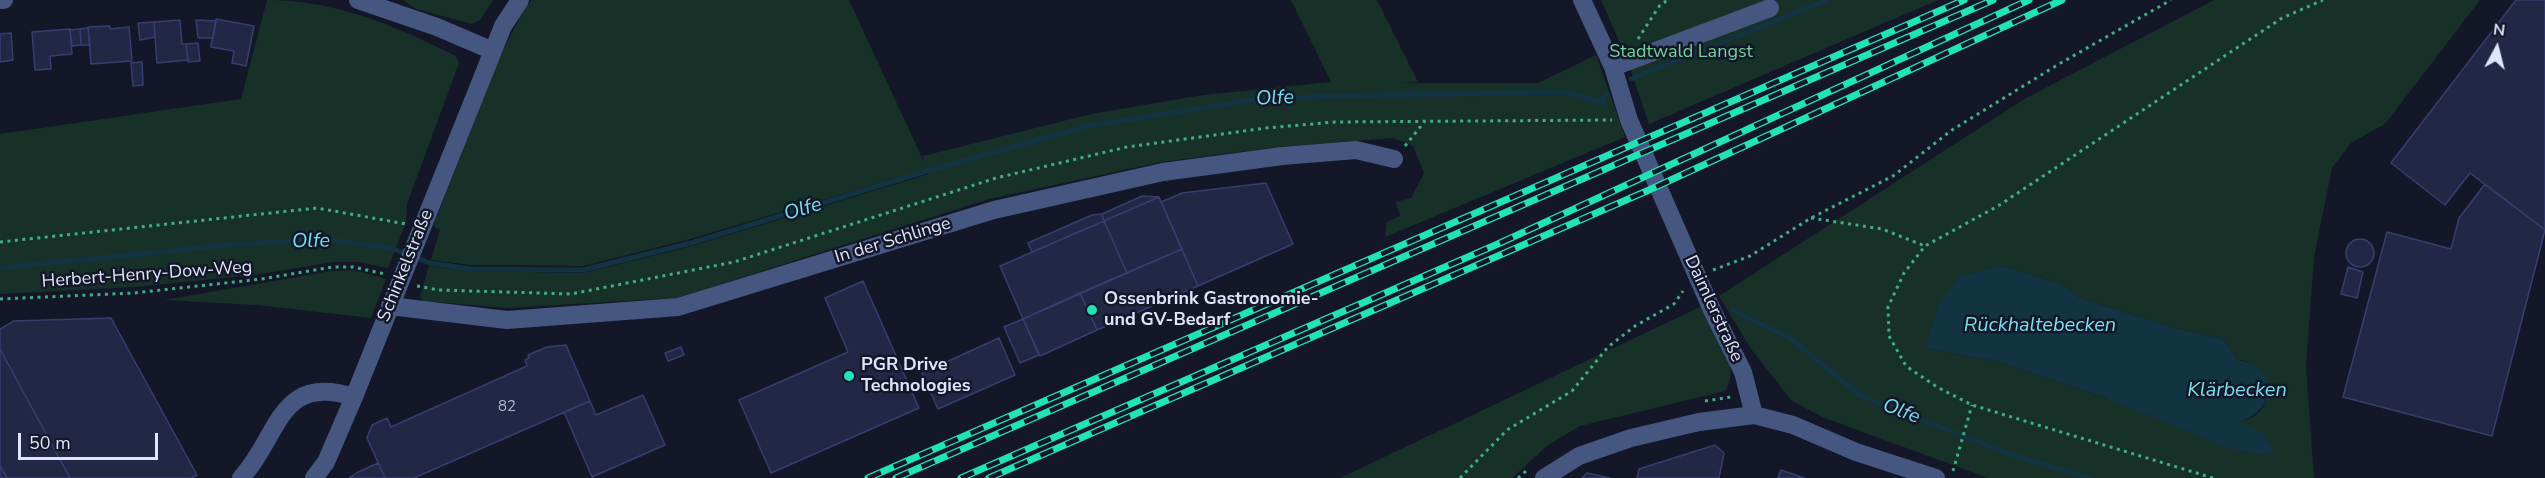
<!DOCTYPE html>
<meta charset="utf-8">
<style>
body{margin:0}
#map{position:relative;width:2545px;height:478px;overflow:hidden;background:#141728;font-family:"Nunito Sans",sans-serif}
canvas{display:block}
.north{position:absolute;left:2467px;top:18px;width:60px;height:60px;-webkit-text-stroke:4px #141728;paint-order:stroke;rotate:7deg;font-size:16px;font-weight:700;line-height:24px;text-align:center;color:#dee4fb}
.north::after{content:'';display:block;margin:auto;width:21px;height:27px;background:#dee4fb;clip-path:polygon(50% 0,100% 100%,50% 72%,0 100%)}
.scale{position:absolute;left:18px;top:433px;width:140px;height:27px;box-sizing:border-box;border:3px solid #dee4fb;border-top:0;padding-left:8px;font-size:18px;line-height:21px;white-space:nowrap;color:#dee4fb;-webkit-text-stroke:4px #141728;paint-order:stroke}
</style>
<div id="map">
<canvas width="2545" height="478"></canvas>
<div class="north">N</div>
<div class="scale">50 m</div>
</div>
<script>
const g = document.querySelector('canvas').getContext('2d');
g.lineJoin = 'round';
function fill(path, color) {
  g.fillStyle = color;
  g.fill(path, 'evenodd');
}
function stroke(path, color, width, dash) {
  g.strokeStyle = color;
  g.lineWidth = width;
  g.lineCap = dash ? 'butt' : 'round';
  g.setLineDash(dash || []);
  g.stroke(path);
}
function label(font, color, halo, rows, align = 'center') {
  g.font = font + ' "Nunito Sans",sans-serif';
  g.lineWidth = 5;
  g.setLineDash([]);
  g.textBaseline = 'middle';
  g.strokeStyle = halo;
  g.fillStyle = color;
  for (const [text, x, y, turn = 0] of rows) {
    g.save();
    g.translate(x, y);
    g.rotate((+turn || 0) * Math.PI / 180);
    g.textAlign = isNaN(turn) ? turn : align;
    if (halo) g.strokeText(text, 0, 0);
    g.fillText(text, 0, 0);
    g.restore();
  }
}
const green = new Path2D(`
 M267 0C335 0 396 26 456 56L459 63 407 204 406 222 388 268 358 262H333L261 274 135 287 0 294V134L241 99Z
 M403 0H493L480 20 472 24 416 9Z
 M532 0H849L924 162 923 156 1091 114 1203 95 1331 82 1291 0H1377L1418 82 1399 83H1538L1596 55 1625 137 1385 237 1387 222 1400 216 1396 202 1411 198 1424 173 1413 146 1393 138 1277 147 1162 162 989 199 677 298 508 308 423 301 420 296 429 266 471 271 583 273 692 246 929 174 927 169 690 239 583 266 471 265 431 260 440 230 433 226 501 54 525 8Z
 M1601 0H1938L1649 124 1627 59Z
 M2214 0H2480L2385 124 2351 143 2332 168 2314 257 2306 366 2314 478H1988L1822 417 1792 401 1751 349 1719 296 2026 98ZM2002 266 2059 283 2080 298 2171 327 2223 339 2237 360 2246 361 2268 389C2267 408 2257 418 2238 422L2106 398 2000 362 1927 348Z
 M353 270 386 279 371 318 257 305 164 300 331 271Z
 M1702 306C1715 331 1743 364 1725 391L1580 426 1548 445 1512 478H1340Z`);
const water = new Path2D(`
 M2002 266 2059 283 2080 298 2171 327 2223 339 2237 360C2279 366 2278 410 2239 422L2262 432 2275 453 2261 454 2229 448 2106 398 2000 362 1926 348 1937 309 1958 277Z`);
const stream = new Path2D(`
 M1631 79 1827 0
 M1600 101 1607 94
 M0 268 229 245 322 239 391 248 430 263 471 269 583 270 691 243 934 169 1088 126 1246 101 1326 96 1565 92 1604 103
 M1732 310 1790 338 1861 396 2012 455 2089 478`);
const building = new Path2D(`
 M2516 0H2545V230L2470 173 2445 205 2391 163Z
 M216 19 254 26 246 66 232 63 234 51 211 47Z
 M180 20 182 44H186L188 60 157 63 154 22Z
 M196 20 216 21 213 38H198Z
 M154 22 155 37 140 40 138 23Z
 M110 26V29L129 27 132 61 91 64 88 27Z
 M88 28 90 45H81L80 29Z
 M70 29 72 54 50 56 51 69 35 70 32 32Z
 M80 29 81 45 72 46 70 30Z
 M11 33 13 60 0 62V34Z
 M198 43 200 61 188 62 186 44Z
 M142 62 143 85 133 86 131 63Z
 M1266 183 1293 244 1198 286 1161 202 1182 193Z
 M2485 184 2545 230 2492 436 2343 397 2387 232 2451 249 2459 218Z
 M1142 196 1159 197 1104 221 1102 214Z
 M1159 197 1182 249 1127 273 1104 221Z
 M1102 214 1104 221 1032 252 1028 243 1092 215Z
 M1104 221 1127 273 1023 319 1000 266Z
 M2346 253a14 14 0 1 1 28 0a14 14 0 1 1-28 0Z
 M1182 249 1198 286 1097 330 1080 293Z
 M2348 267 2363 272 2357 298 2341 294Z
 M863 281 919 408 771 473 739 400 848 352 825 298Z
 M1080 293 1097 330 1040 356 1023 319Z
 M111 318 197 475 192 478H70L0 349V329L14 321Z
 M1023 319 1039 355 1020 363 1004 327Z
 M999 338 1015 375 938 409 922 373Z
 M566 345 590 401 414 478H385L367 438 372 425 387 418 391 427 527 366 525 360 529 358 528 355 547 347Z
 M681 347 684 355 668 361 665 353Z
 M0 349 70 478H7L0 466Z
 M643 395 665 445 592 477 564 412 590 401 596 415Z
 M1715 445 1724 453 1719 478H1637L1639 469Z
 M378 463 385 478H349L358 472Z
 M0 466 7 478H0Z
 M1781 470 1804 478H1778Z
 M1587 473 1610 478H1582Z`);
const path = new Path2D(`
 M1638 39 1660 5 1668 0
 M1405 146 1425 121
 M1811 218 1882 229 1925 246
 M0 242 317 208 406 224
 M1713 270 1750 256 1811 218 1893 176 1952 130 2059 64 2171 0
 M417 286 439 290 571 294 734 262 996 178 1127 147 1266 128 1335 122 1612 120
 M0 299 134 293 262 279 332 267H353L385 274
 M1705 401 1731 397
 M1953 471 1972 405
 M1460 478 1507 430 1572 391 1608 347 1635 326 1674 304 1683 291
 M1518 478 1526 471
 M2213 478 1972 405 1937 387 1906 366 1889 336 1888 307 1904 273 1925 246 1998 206 2282 18 2323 0`);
const minor = new Path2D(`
 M0 0H4
 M358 0 437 27 493 51
 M1582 0 1613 67 1629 120 1712 310 1743 372 1754 415
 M1613 67 1770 8
 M390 306 507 320 678 307 994 210 1163 172 1282 156 1356 150 1394 159
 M241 478C280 436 278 373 354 397
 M314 478 326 462 354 397 503 26 520 0
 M1544 478 1579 456 1631 438 1699 422 1754 415 1793 425 1856 452 1936 478`);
const rail = new Path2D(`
 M868 478 1964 0
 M896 478 1993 0
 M961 478 1500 243 2029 0
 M989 478 1649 190 2062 0`);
const markers = [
 [1092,310,6,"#22e3b7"],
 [849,376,6,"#22e3b7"]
];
const numberNames = [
 ["82",507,407]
];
const parkNames = [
 ["Stadtwald Langst",1681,53]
];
const streetNames = [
 ["In der Schlinge",893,241,-17],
 ["Schinkelstraße",406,266,-68],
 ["Herbert-Henry-Dow-Weg",147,275,-4],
 ["Daimlerstraße",1713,309,65]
];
const poiNames = [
 ["Ossenbrink Gastronomie-",1104,300],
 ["und GV-Bedarf",1104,321],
 ["PGR Drive",861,366],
 ["Technologies",861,387]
];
const waterNames = [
 ["Olfe",1275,99,-3],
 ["Olfe",803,210,-16],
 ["Olfe",311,242,-1],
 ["Rückhaltebecken",2040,326],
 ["Klärbecken",2237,391],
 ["Olfe",1901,412,21]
];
fill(green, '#173128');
fill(water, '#123342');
stroke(stream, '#123342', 5);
fill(building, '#222746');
stroke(building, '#373e6f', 1.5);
stroke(path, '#40ad83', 3, [3, 4.5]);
stroke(minor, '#455681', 18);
stroke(rail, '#22e3b7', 7);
stroke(rail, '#141728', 4.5, [14]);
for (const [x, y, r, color] of markers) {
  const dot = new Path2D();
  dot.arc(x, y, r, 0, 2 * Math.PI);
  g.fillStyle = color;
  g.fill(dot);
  stroke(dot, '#141728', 2);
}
label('15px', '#afb5ce', null, numberNames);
label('18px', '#72d39b', '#141728', parkNames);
label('18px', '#dee4fb', '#141728', streetNames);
label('bold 18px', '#dee4fb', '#141728', poiNames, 'left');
label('italic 20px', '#79deee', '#141728', waterNames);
</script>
